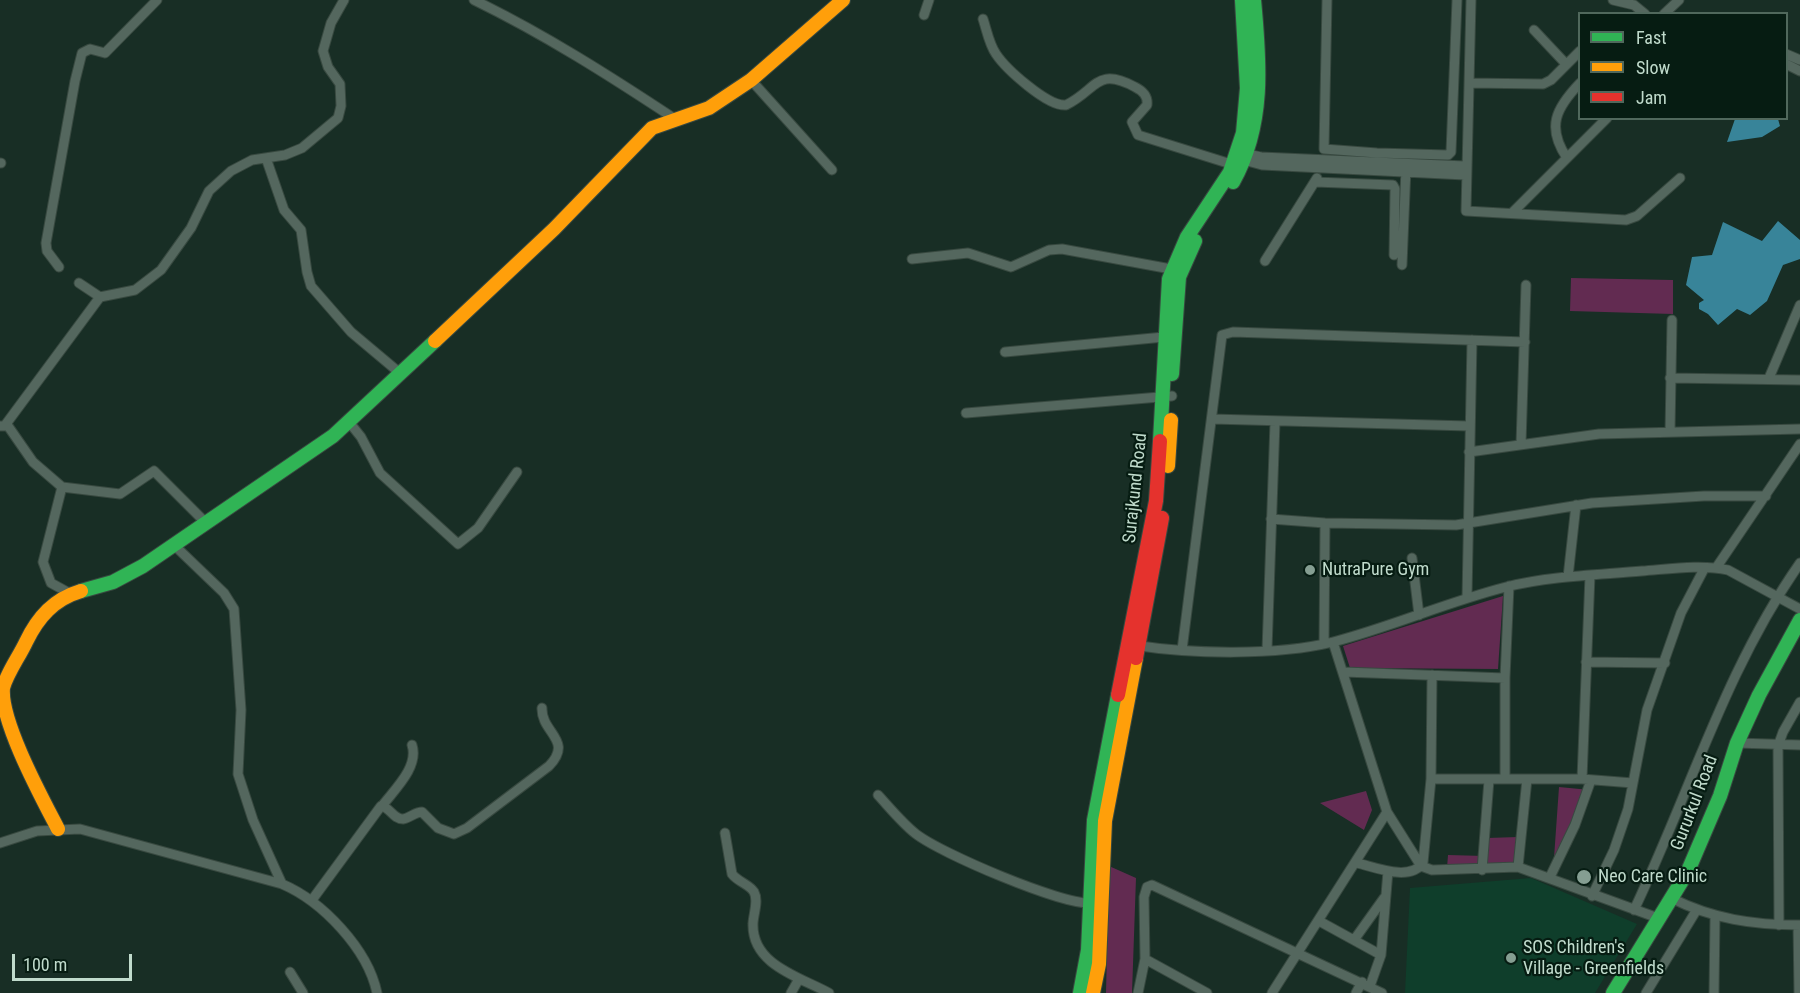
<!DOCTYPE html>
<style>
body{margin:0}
#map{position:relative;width:1800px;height:993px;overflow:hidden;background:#182e25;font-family:"Roboto Condensed",sans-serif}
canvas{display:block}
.legend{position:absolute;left:1578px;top:12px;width:210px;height:108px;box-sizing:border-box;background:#061c12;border:2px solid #50685c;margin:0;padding:8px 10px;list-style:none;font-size:18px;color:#c0dbcc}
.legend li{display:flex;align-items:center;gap:12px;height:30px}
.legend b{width:30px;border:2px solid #50685c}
.scale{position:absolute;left:12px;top:954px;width:120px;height:27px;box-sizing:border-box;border:3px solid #c0dbcc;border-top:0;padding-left:8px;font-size:18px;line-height:21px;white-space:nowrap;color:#c0dbcc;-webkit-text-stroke:4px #061c12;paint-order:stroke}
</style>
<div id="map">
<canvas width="1800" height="993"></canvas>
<ul class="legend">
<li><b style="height:8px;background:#30b455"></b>Fast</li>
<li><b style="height:8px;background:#ff9f0a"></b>Slow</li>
<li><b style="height:8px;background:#e5322d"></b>Jam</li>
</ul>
<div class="scale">100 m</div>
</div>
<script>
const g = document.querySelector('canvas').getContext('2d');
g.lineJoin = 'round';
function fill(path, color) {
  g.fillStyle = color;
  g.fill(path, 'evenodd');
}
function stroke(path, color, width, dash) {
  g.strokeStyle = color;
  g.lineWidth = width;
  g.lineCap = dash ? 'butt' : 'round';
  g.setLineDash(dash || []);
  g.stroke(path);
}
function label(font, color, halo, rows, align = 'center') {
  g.font = font + ' "Roboto Condensed",sans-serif';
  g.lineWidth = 4.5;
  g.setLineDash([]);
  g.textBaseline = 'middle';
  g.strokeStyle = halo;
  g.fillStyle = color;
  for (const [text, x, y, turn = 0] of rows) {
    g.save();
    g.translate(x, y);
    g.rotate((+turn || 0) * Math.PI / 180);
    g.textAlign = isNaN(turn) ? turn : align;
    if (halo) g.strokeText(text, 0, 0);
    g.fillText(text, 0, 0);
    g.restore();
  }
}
const built = new Path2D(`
 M1531 878 1637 924 1595 993H1405L1410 888Z`);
const green = new Path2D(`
 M1571 278 1673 280V314L1570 311Z
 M1503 596 1498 669 1350 668 1343 646Z
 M1559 787 1590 790 1553 872Z
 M1366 791 1372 810 1364 830 1320 803Z
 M1518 837 1516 864 1447 868 1448 855 1485 856 1487 838Z
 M1109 866 1136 878 1132 993H1106Z`);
const water = new Path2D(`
 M1735 119H1778L1780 126 1762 137 1727 142Z
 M1778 221 1800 240V259L1783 265 1767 301 1750 315 1737 309 1718 325 1708 314 1699 309V303L1704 300 1686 285 1692 257 1712 255 1723 222 1762 241Z`);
const street = new Path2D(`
 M474 0C544 34 610 76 675 119
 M1327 0 1324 149 1377 153 1448 155 1451 152 1457 0
 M1471 0 1466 211 1626 220 1637 216 1680 178
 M1613 0 1634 5 1645 14
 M1664 14 1679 0
 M924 15 929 0
 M983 19C987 31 989 44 996 54 1006 69 1048 107 1066 105 1097 90 1096 66 1135 87 1143 91 1148 96 1147 105L1132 122 1138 135 1234 165
 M1534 30 1566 64
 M1786 54 1800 60
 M1786 64 1800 71
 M751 80 832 170
 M1469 83 1543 84 1551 80 1580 51
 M1243 153 1261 157 1465 166
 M266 158 284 210 301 230 307 272 311 286 351 332 401 374
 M1567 158C1546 127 1556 108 1580 83
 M1240 159 1262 165 1465 175
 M0 163H1
 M1315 182 1393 185 1395 189 1394 255
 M1512 213 1607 118
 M912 259 968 253 1011 267 1049 250 1062 249 1171 269
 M1265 261 1317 178
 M1402 265 1406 168
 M59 267 47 251 46 243 75 81 82 53 90 49 105 53 157 0
 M79 283 100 297
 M1005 352 1164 337
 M1670 378 1800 380
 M1769 378 1800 305
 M966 413 1172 396
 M1212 419 1469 426
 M349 422 361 437 380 473 458 544 478 528 517 472
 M6 424 100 297 135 290 161 270 191 228 209 191 231 171 252 160 285 155 302 148 338 118 341 106 340 84 328 67 323 51 331 23 344 0
 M0 426H8L33 462 62 487 120 494 154 471 205 522
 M1670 432 1672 320
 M1521 444 1526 285
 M1469 452 1599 434 1800 429
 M62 487 43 562 51 583 71 594
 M1271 519 1325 523 1456 525 1592 503 1704 496H1766
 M174 545 224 593 234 609 241 710 238 774 253 820 282 884
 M1412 558 1419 615
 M1716 568 1800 444
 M1568 577 1576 505
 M1467 598 1472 340
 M1333 642 1387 812 1421 866 1432 870 1518 867 1658 918
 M1324 644 1325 523
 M1133 645C1191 654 1276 656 1333 642 1391 627 1447 602 1506 587 1550 576 1597 575 1642 571 1669 569 1702 564 1728 570L1800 609
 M1182 650 1222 335 1233 332 1525 342
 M1267 650 1275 422
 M1586 662 1665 663
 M1344 672 1505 678
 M1737 743 1800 745
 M1431 779H1582L1633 783
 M1505 779V678L1509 586
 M1582 779 1590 575
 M878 795C890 808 902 823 916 834 942 854 1060 904 1090 903
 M382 806C395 789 419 767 412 745
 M725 833 732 874C738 882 749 884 754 892 759 901 753 915 753 924 752 965 800 977 829 993
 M0 843 37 831 80 829 282 884C322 901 368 949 377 993
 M1357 863C1375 867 1409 882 1423 863L1431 779 1432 675
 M1518 867 1527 779
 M1482 870 1489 780
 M1550 877 1575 825 1591 780
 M1592 896 1614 850 1628 809 1647 710 1681 613 1704 569
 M1671 898C1713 919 1753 925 1800 925
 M312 900 381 806C390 807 393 819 403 819 410 818 415 812 422 812L438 828 454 834 467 828 549 766C574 740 541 733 542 708
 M1634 910C1690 793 1725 670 1800 563
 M1319 921 1381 955
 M1779 925 1778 746 1783 732 1800 702
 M1798 925 1799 993
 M1354 940 1384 898
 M1145 959 1207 993
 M290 972 303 993
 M1370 986 1381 955 1388 871
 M791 993 799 979
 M1138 993 1145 959 1144 897 1147 887 1152 885 1382 993
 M1272 993 1387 812
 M1356 993 1362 982
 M1646 993 1696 911
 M1714 993 1715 917`);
const fast = new Path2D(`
 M1233 182C1265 125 1260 63 1254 0
 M1172 374 1179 277 1195 241
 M1160 441 1169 279 1187 237 1230 172 1243 133 1247 88 1242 0
 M81 591 113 582 143 566 333 436 435 341
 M1080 993 1088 950 1094 820 1118 695
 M1613 993 1688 871 1720 796 1737 743 1759 695 1800 620`);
const slow = new Path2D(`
 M435 341 554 229 652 128 709 108 751 80 843 0
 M1168 466 1171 420
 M58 829C42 798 0 721 3 688 7 673 19 657 26 642 38 617 54 599 81 591
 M1093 993 1099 964 1105 821 1136 658`);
const jam = new Path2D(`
 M1136 658 1162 518
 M1118 695 1156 501 1160 441`);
const markers = [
 [1310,570,6,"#859e92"],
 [1584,877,8,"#859e92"],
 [1511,958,6,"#859e92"]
];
const streetNames = [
 ["Surajkund Road",1136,488,-84],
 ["Gururkul Road",1695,803,-69]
];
const poiNames = [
 ["NutraPure Gym",1322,570],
 ["Neo Care Clinic",1598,877],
 ["SOS Children's",1523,948],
 ["Village - Greenfields",1523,969]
];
fill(built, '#0f3e2b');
fill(green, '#622b51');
fill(water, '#388499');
stroke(street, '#384940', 11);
stroke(fast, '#384940', 16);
stroke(slow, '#384940', 16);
stroke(jam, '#384940', 16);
stroke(street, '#54675e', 9);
stroke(fast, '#30b455', 14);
stroke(slow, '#ff9f0a', 14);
stroke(jam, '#e5322d', 14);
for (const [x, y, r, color] of markers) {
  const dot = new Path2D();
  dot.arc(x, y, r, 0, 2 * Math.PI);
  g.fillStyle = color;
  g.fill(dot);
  stroke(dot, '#061c12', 2);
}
label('18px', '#c0dbcc', '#061c12', streetNames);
label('18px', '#c0dbcc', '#061c12', poiNames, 'left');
</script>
